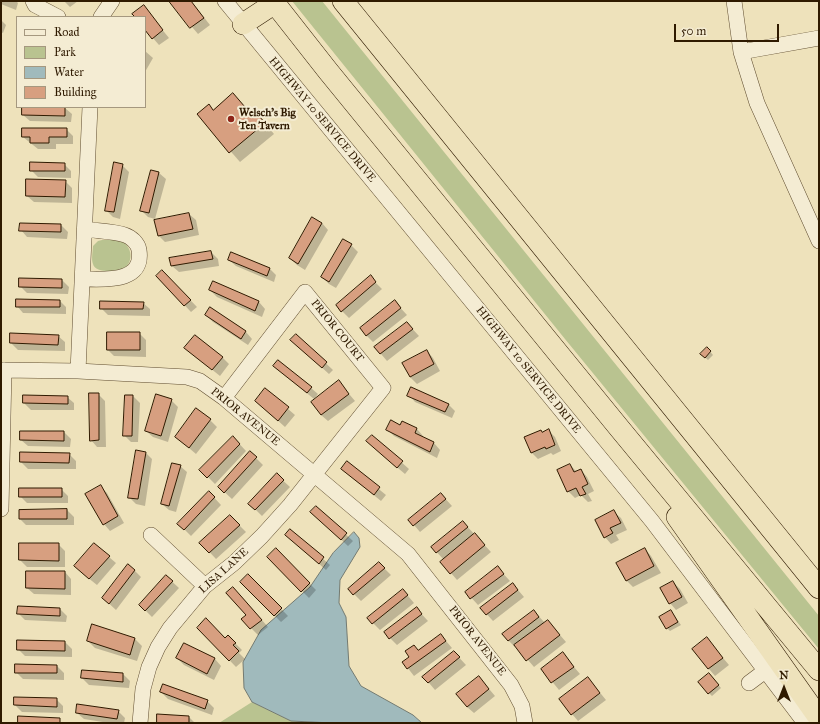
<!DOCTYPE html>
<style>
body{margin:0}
#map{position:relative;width:820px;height:724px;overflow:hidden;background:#eee2bb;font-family:"IM FELL Great Primer",serif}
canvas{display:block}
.frame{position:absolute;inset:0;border:2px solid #2f1a00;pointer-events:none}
.legend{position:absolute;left:16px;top:16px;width:130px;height:92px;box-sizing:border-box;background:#f4ecd3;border:1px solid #a5987f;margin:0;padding:5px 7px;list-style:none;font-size:12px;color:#2f1a00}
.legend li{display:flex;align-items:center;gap:8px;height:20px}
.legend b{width:20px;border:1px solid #a5987f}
.north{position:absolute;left:764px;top:668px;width:40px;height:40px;-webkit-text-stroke:3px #f4ecd3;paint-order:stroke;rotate:0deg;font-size:11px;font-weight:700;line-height:16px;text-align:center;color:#2f1a00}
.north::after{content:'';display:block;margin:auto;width:14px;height:18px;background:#2f1a00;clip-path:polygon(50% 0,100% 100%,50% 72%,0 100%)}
.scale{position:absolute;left:674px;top:24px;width:105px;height:18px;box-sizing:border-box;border:2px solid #2f1a00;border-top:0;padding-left:5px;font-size:12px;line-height:14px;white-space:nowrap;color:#2f1a00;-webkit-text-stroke:3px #f4ecd3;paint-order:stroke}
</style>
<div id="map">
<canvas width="820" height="724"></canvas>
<div class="frame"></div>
<ul class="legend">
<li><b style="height:5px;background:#f4ecd3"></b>Road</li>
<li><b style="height:11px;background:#b9c390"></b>Park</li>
<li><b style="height:11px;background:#a0babc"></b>Water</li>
<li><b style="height:11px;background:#d79f80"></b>Building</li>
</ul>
<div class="north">N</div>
<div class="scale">50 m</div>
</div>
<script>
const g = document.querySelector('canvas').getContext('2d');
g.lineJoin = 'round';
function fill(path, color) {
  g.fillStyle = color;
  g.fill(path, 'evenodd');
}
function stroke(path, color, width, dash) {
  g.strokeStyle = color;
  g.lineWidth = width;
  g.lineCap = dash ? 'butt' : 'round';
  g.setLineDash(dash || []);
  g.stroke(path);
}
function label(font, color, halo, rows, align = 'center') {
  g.font = font + ' "IM FELL Great Primer",serif';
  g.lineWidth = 4;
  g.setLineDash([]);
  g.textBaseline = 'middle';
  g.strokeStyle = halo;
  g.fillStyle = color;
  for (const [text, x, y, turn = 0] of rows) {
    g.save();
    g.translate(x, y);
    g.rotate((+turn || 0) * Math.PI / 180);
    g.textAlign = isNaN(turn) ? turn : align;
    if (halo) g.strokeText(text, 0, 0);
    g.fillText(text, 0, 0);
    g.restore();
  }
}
const green = new Path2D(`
 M292 1H322L819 616V649L565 339Z
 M102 240C108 240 115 239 120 241 131 244 134 259 126 267 120 272 95 274 93 264 91 259 93 251 93 246L98 241Z
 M252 702 291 721 332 723H219Z`);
const water = new Path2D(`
 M354 532 359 538 360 547 340 580 339 603 346 617 349 666 361 686 413 715 422 723H332L291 721 252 702 244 688 243 662 261 630 310 587 333 553Z`);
const shadow = new Path2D(`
 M1 1H16L18 3 16 10 1 4Z
 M64 1H78L70 7Z
 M170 1H191L210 25 198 34Z
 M144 7 169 38 159 45 145 29V17H136Z
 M1 20 6 25 3 33 1 32Z
 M145 51 153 58 145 72Z
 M233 94 252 115 265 123 274 134 240 162 198 114 209 105 214 111Z
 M23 107 65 108 72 114 71 122 30 121 23 115Z
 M66 129 73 136V144H56V149H38L23 137Z
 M64 164 71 171V178L38 177 31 170Z
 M122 165 129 172 120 219 113 217 106 210Z
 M159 173 166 179 155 219 148 217 142 211Z
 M65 181 72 188V203L34 202 27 196Z
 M189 214 196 220 199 235 165 242 159 236Z
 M322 223 328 230 305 270 297 265 290 258Z
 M61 225 68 232 67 239 27 237 21 230Z
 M351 245 358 252 336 288 329 284 322 277Z
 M211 252 218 259 219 266 179 272 172 266Z
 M229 260 270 269 276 275 274 282 236 266Z
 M157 276 169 278 197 307 191 312Z
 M370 277 382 289 349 318 342 311Z
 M62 280 69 287 68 294 27 293 20 286Z
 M213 283 259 302 265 309 262 317 217 297 210 290Z
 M60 301 66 307V314L23 313 17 306Z
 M395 302 407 315 373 342 366 335Z
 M143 303 150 309V316L108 315 101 308Z
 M210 309 246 332 252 339 248 345 213 322 206 315Z
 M407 323 419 336 387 361 376 348Z
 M139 333 146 340V357L114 356 108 350Z
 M296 335 333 370 329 374 298 346Z
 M58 336 65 342V351L18 350 11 343Z
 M185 348 222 357 229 364 220 376Z
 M707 348 713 355 708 360 701 354Z
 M427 351 433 358 440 371 417 384 410 377 404 364Z
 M281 372 311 388 318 394 314 399Z
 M339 382 355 401 328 421 321 415Z
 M266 390 295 415 285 427 256 401Z
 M98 394 105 401 106 447H97L91 440Z
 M409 395 448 404 455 411 452 418 415 402Z
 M133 396 140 403 138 442H131L124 435Z
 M67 397 74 403V410H31L24 403Z
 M171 400 178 407 168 442 153 437 146 431Z
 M210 420 217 427 196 454 176 437Z
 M403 422 417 429 423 436V438L434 443 440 450 437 458 394 436 388 430 401 426Z
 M548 430 555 437 561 451 553 455 551 453 538 459 531 452Z
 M64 432 71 439 70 447 28 446 21 440Z
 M372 436 409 469 405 474 374 448Z
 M233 437 246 451 215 484 201 470Z
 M250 452 263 465 232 499 219 487Z
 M146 453 152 459 145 506 136 504 129 497Z
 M69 454 76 461V469H28L21 462Z
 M347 463 386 495 381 501 349 475Z
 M570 465 577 472 581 470 587 477 594 491 588 494 592 501 588 502 581 495 575 498 568 491Z
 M180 466 187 472 176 512 169 510 162 504Z
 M277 475 290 487 262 516 250 504Z
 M100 486 107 493 124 523 110 531 104 524Z
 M61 489 68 496V503H27L20 496Z
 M209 492 221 505 191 536 179 524Z
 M441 494 452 506 420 532 414 525Z
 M316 507 353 541 348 546 318 518Z
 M67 510 74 517V525H26L20 519Z
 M614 512 621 518 627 530 616 535 619 540 611 544 605 537Z
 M230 516 246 532 216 559 201 543Z
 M463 522 491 552 457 580 451 573 444 560 432 547Z
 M290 530 330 565 326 570 286 535Z
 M20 544H58L65 551V567H27L20 560Z
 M645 549 651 556 661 573 633 587 626 580Z
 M276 550 316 590 309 598 268 557Z
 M109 557 116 563 97 585 82 573Z
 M379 563 391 575 361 601 349 589Z
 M498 568 510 581 478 605 466 592Z
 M134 570 141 577 116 610 103 598Z
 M65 572 71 579V595L34 594 27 588Z
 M248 575 288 616 281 622 241 582Z
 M166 576 179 588 152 617 140 605Z
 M673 582 680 589 688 603 676 610 670 603Z
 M513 584 524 597 493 621 482 609Z
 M403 590 414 603 380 630 368 618Z
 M240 595 268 627 258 635 251 628Z
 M416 608 428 621 397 645 390 638Z
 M60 609 67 616 66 622 25 620 18 613Z
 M534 611 545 623 548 621 566 642 534 667 516 646 515 647 508 640Z
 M671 611 681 625 670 631 667 628Z
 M93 626 135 639 142 646 137 661 95 648 88 641Z
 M198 628 225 639 228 636 242 650 239 653 245 659 236 667Z
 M441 635 452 648 414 676 403 662 410 657 414 646 419 651Z
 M707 639 729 665 715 676 693 650Z
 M65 642 72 649V657L25 656 18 649Z
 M184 644 215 659 221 666 214 680 184 665 177 658Z
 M454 652 466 665 435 690 424 677Z
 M563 654 580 674 559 690 542 669Z
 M16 665 57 666 64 673V680L23 679 16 672Z
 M123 674 130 681 129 688 89 685 82 678Z
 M479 677 495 696 474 713 467 707Z
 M712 677 721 688 712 696 709 693Z
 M588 678 606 700 578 721 572 714Z
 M161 692 207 701 214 708 212 715 168 699Z
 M15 698 56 699 63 706V713L22 712 15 705Z
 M118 711 125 718 124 723H109L84 719 77 713Z
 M189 717 195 723H158Z`);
const building = new Path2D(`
 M169 1H191L204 18 190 28Z
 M144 5 163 30 152 39 145 30V17H135L132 14Z
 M233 93 251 114 255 111 265 123 229 153 197 114 209 104 213 110Z
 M22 107H65V116L22 115Z
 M22 128H67V137H49V143H30V137H22Z
 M30 162 65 163V171H30Z
 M114 162 123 164 114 212 105 211Z
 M151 170 159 172 149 213 140 211Z
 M26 179 66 180 65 197 26 196Z
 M189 213 193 229 158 236 154 220Z
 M312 217 322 223 298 264 289 258Z
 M20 223 61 224V232L19 231Z
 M343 239 352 244 329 282 321 277Z
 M211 251 213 259 171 266 169 258Z
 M231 252 270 268 267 276 228 260Z
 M162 270 191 300 184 306 156 276Z
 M371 275 376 282 341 312 336 305Z
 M19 278 62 279V288L19 287Z
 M213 281 259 301 255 311 209 290Z
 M16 299 60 300V307H16Z
 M395 300 401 308 366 336 360 328Z
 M100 301 144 302 143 309H100Z
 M210 307 246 331 241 339 205 315Z
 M407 322 413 329 380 354 374 347Z
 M107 332H140V350H107Z
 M10 333 59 335 58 345 10 343Z
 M296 334 327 362 322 368 290 340Z
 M195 335 223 357 212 370 184 348Z
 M707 347 711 351 705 358 700 354Z
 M427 350 434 364 410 377 402 363Z
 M278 360 312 387 307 393 273 366Z
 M339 380 349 394 321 415 311 402Z
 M411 387 449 404 445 412 407 396Z
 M265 388 289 407 278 421 255 401Z
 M89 393H99V440L90 441Z
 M156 394 172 399 161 436 145 431Z
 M23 395 68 396V404L23 403Z
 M125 395H133L132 436H123Z
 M196 408 211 419 189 448 175 437Z
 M391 420 400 425 402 421 417 428 415 433 434 442 430 452 386 430Z
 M549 429 555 445 546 449 545 447 531 453 524 437 541 430 542 432Z
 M20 431H64V441L20 440Z
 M372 435 403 461 397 468 366 441Z
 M233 436 240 444 207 478 199 470Z
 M136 450 146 452 138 499 128 498Z
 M250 451 257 457 224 493 218 487Z
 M20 452 70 453 69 463 20 462Z
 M347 461 380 487 374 495 341 469Z
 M172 463 181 465 169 506 161 504Z
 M570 464 574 472 581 469 588 484 582 487 586 494 580 496 576 488 567 492 557 470Z
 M277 473 284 480 255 510 248 504Z
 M101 485 118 516 103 525 85 494Z
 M19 488H62V497H19Z
 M209 491 215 497 184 530 177 524Z
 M441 493 446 499 413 526 408 520Z
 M316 506 347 533 341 540 310 512Z
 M67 509V519H19V510Z
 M614 510 621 523 610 528 613 533 604 538 595 520Z
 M230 515 240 525 209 553 199 543Z
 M463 521 468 527 436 553 431 547Z
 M290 529 324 557 319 564 285 535Z
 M475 533 485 545 450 574 440 562Z
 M19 543H59V561L19 560Z
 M94 543 110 556 89 579 74 566Z
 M276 548 310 583 301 592 267 557Z
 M645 548 654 566 626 581 616 563Z
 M379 562 385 568 353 595 348 589Z
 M128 564 135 570 109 604 102 598Z
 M498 566 504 574 470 599 465 592Z
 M26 571H65V589L26 588Z
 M248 574 282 608 274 616 240 582Z
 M166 575 173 581 145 611 139 605Z
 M673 581 682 597 669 604 660 588Z
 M513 583 518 590 486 615 480 608Z
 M233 587 262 620 250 629 241 619 246 615 226 593Z
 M403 589 408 595 372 624 367 618Z
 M18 606 60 608V616L17 614Z
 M417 607 422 614 389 639 384 632Z
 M534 610 539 617 508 641 502 634Z
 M671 610 678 622 666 629 659 617Z
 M206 618 225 638 228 635 236 643 233 645 239 651 229 661 197 628Z
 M548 620 560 635 526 661 514 645Z
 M92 624 135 638 130 655 87 641Z
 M441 634 446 641 407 669 402 662 409 657 405 651 414 645 418 650Z
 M707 637 723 658 708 669 692 649Z
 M17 640 65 641V651L17 650Z
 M184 643 215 658 207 674 176 658Z
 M454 651 460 657 428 683 422 677Z
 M563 652 574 667 551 683 541 669Z
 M15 664 57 665V673H15Z
 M82 670 123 673V682L81 678Z
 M709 673 719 685 708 694 698 682Z
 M479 676 489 689 467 707 456 694Z
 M588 677 600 693 571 715 559 699Z
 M163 684 208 700 205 709 160 692Z
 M14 697 57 698V707L14 705Z
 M77 704 119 710 117 719 76 713Z
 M157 714 189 716V723H157Z
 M18 716 60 718V723H18Z`);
const minor = new Path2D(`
 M33 1 35 5 58 17
 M225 1 652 521 805 723
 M734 1 741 52 757 103 819 241
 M101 17 112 1
 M741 52 819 38
 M83 279C103 279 144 284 139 250 138 243 131 237 125 235 114 231 96 231 85 229
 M1 370 78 371 187 377 200 381 224 398 408 554 511 685 522 706 525 723
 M78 371 90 107
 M1 509 4 370
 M151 535 205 586
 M749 683 765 671
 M140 723 143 689 149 667 158 647 170 628 205 586 234 563 262 536 290 505 383 388 305 292 224 398`);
const highway = new Path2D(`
 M273 1 328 71 620 429 819 670
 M343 1 819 588
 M243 24 275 3
 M677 517 819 718`);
const markers = [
 [231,119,4,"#8f2418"]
];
const poiNames = [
 ["Welsch's Big",239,113],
 ["Ten Tavern",239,126]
];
const streetNames = [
 ["HIGHWAY 10 SERVICE DRIVE",322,120,50],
 ["PRIOR COURT",337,331,51],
 ["HIGHWAY 10 SERVICE DRIVE",528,370,51],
 ["PRIOR AVENUE",245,417,39],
 ["LISA LANE",224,571,-42],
 ["PRIOR AVENUE",477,641,52]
];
fill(green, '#b9c390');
fill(water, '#a0babc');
stroke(water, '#737a71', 1);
fill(shadow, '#0003');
fill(building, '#d79f80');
stroke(building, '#2f1a00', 1);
stroke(minor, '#5f4c2f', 16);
stroke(highway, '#2f1a00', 22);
stroke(minor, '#f4ecd3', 15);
stroke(highway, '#eee2bb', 21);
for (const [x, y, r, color] of markers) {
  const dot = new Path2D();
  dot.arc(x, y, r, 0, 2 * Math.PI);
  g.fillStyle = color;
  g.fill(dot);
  stroke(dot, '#f4ecd3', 1.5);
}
label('bold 11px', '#2f1a00', '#f4ecd3', poiNames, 'left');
label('11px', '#2f1a00', '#f4ecd3', streetNames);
</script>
